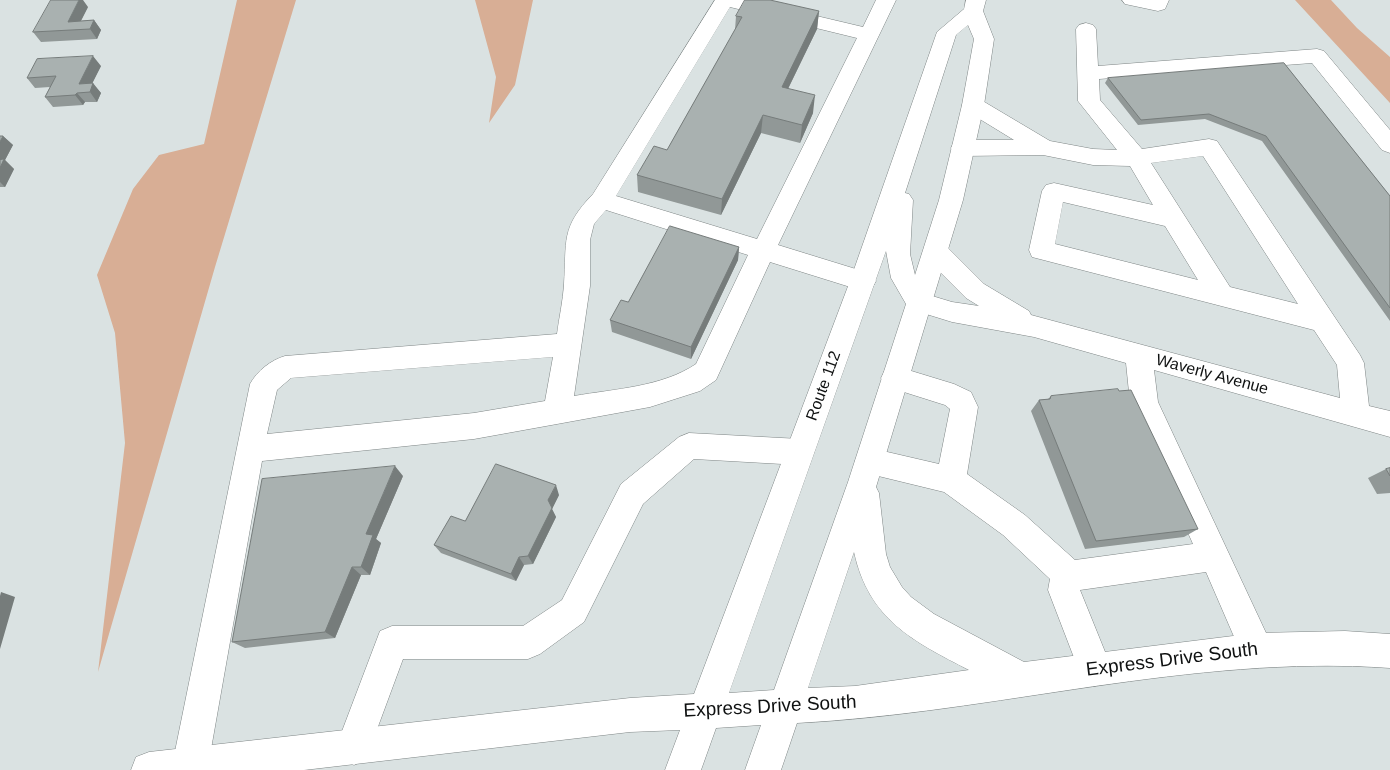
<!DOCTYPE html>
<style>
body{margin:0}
canvas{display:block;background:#dae2e2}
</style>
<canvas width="1390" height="770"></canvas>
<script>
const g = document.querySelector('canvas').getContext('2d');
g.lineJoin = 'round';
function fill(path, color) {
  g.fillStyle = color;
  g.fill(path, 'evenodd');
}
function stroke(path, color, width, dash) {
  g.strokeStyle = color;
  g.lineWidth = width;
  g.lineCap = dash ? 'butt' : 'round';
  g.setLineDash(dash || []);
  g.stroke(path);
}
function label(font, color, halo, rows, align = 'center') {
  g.font = font + ' Arial,sans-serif';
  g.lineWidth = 4.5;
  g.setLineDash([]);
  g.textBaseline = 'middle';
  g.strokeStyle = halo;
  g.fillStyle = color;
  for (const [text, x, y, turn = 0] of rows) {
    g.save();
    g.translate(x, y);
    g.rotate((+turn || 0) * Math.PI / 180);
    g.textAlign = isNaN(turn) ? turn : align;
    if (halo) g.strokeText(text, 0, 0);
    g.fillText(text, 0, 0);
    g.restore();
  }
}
const green = new Path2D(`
 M237 0H296L215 267 98 672 125 443 115 333 97 275 133 189 159 155 204 144Z
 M475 0H533L515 85 489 123 496 77Z
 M1295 0H1331L1357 28 1390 57V103Z`);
const minor = new Path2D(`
 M715 0H749L863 27 876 0H896L778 245 872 274 876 281 872 288 863 291 770 262 716 380 700 391 650 407 557 424 474 439 262 461 208 766 206 770H174L172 766 250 384C257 371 271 360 285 356L557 334C559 318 563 301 564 284 567 241 560 228 593 194ZM730 7 857 38 757 239 616 196ZM606 210 748 255 696 364C662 387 614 389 574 396L590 286V240L594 224ZM553 357 545 401 474 413 267 434 277 390 291 378Z
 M1122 0H1169L1165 9 1158 11 1125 4Z
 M1086 23 1093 25 1096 29 1098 66 1317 49 1324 51 1390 130V153L1382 150 1312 63 1099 79 1100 100 1142 149 1209 139 1217 141 1360 355 1364 363 1369 406 1390 411V437L1154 370 1158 402 1274 650 1269 662 1257 667 1245 662 1206 572 1080 590 1112 669 1107 681 1095 686 1083 681 1048 590 1050 579 1003 535 944 492 870 474 860 470 855 461 860 452 870 448 939 464 950 409 945 405 885 386 881 378 885 370 895 366 954 384 971 392 978 407 967 474 1025 515 1075 560 1193 544 1130 402 1126 363 1034 337 952 322 910 309 906 302 910 295 919 292 952 302 979 306 966 298 927 259 924 252 927 245 936 243 945 245 984 284 1029 311 1031 315 1340 398 1337 365 1314 330 1032 257 1029 250 1042 191 1046 185 1054 183 1153 205 1130 166 1093 165 1043 155 962 156 954 154 951 148 954 142 962 140H1014L965 110 962 105 965 100 973 98 981 100 1050 141 1093 149 1117 150 1078 101 1076 29 1079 25ZM1203 156 1298 304 1230 287 1151 163ZM1063 202 1165 226 1198 280 1055 244Z
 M689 433 800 439 810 443 814 452 810 461 800 465 694 459 643 504 584 622 540 654 528 659H403L366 759 354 765 342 759 336 747 380 631 392 626H523L562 600 621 484 679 437Z`);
const major = new Path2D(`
 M966 0H986L983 11 994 39 984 105 963 200 876 487 879 493 886 554 890 567 902 587 911 597 934 614 1024 662 1257 633 1345 631 1390 634V668C1190 654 995 713 797 723L781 770H745L761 725 716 728 701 770H665L680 730 630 732 304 770H131L136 757 149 752 630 698 694 694 850 281 937 32 964 9ZM968 25 974 39 962 105 939 200 915 275 910 254 913 200 909 194 905 193 956 35ZM886 251 891 278 906 304 848 482 774 690 729 693ZM854 552C869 620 913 641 969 670L855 686 808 688Z`);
const wall = new Path2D(`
 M88 7 81 21 94 20 101 30 97 39 41 42 33 32Z
 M819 11 817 29 788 89 813 113 800 143 761 133 721 215 638 192 637 175 667 150 735 30 736 16Z
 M1284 63 1390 196V321L1262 141 1205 119 1138 125 1105 83 1108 78Z
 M101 66 92 83 101 93 97 102H85L83 105 53 107 45 97 50 87 35 88 27 78Z
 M0 136H3L13 145 5 160 14 169 5 187H0Z
 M739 247 738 260 691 359 612 332 610 320 628 302Z
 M1051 396 1198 529 1184 537 1085 549 1031 411 1039 400 1048 399Z
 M1390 468V493L1377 494 1368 478 1386 469Z
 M403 476 376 539 381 543 370 575H361L335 638 245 648 232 642Z
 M559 495 552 509 556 517 533 564 524 565 516 581 441 553 434 545 465 521Z`);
const shadedWall = new Path2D(`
 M79 0H83L88 7 76 30 68 22Z
 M819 11 817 29 780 105 782 87Z
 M94 20 101 30 97 39 90 29Z
 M93 56 101 66 88 92 79 84Z
 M93 83 101 93 97 102 90 92Z
 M77 93 85 102 83 105 75 95Z
 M815 95 813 113 800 143 802 125Z
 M763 115 761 133 721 215 722 199Z
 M3 136 13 145 5 160 14 169 5 187 0 182V142Z
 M739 247 738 260 691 359V347Z
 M395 466 403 476 376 539 381 543 370 575 361 567 366 534Z
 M556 485 559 495 552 509 556 517 533 564 528 556 548 500Z
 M519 557 524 565 516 581 511 574Z
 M352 567 361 575 335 638 325 632Z
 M1 592 15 597 0 649V596Z`);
const building = new Path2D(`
 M51 0H79L68 22 94 20 90 29 33 32Z
 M745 0H770L819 11 782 87 815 95 802 125 763 115 722 199 637 175 654 146 667 150 742 17 736 16Z
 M93 56 79 84 93 83 90 92 77 93 75 95 45 97 56 76 27 78 37 59Z
 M1284 63 1390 196V308L1266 136 1209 114 1141 120 1108 78Z
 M0 136H3L0 142Z
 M4 159 0 168V160Z
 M670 226 739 247 691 347 610 320 621 300 628 302Z
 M1118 389 1119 391 1131 390 1198 529 1096 541 1039 400 1050 399 1051 396Z
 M496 464 556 485 548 500 552 508 528 556 519 557 511 574 434 545 451 516 465 521Z
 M395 466 366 534 373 535 361 567H352L325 632 232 642 262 479Z
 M1390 468V476L1386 469Z`);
const streetNames = [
 ["Waverly Avenue",1212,375,15],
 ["Route 112",824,386,-70]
];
const nearStreetnames = [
 ["Express Drive South",1172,660,-7],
 ["Express Drive South",770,707,-3]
];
fill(green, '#d8ae95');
stroke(minor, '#7e8585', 1);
stroke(major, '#7e8585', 1);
fill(minor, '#fff');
fill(major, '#fff');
fill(wall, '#919897');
fill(shadedWall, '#767c7b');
fill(building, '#a9b1b0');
stroke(building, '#767c7b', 1);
label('16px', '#0f1111', '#fff', streetNames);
label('19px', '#0f1111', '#fff', nearStreetnames);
</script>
